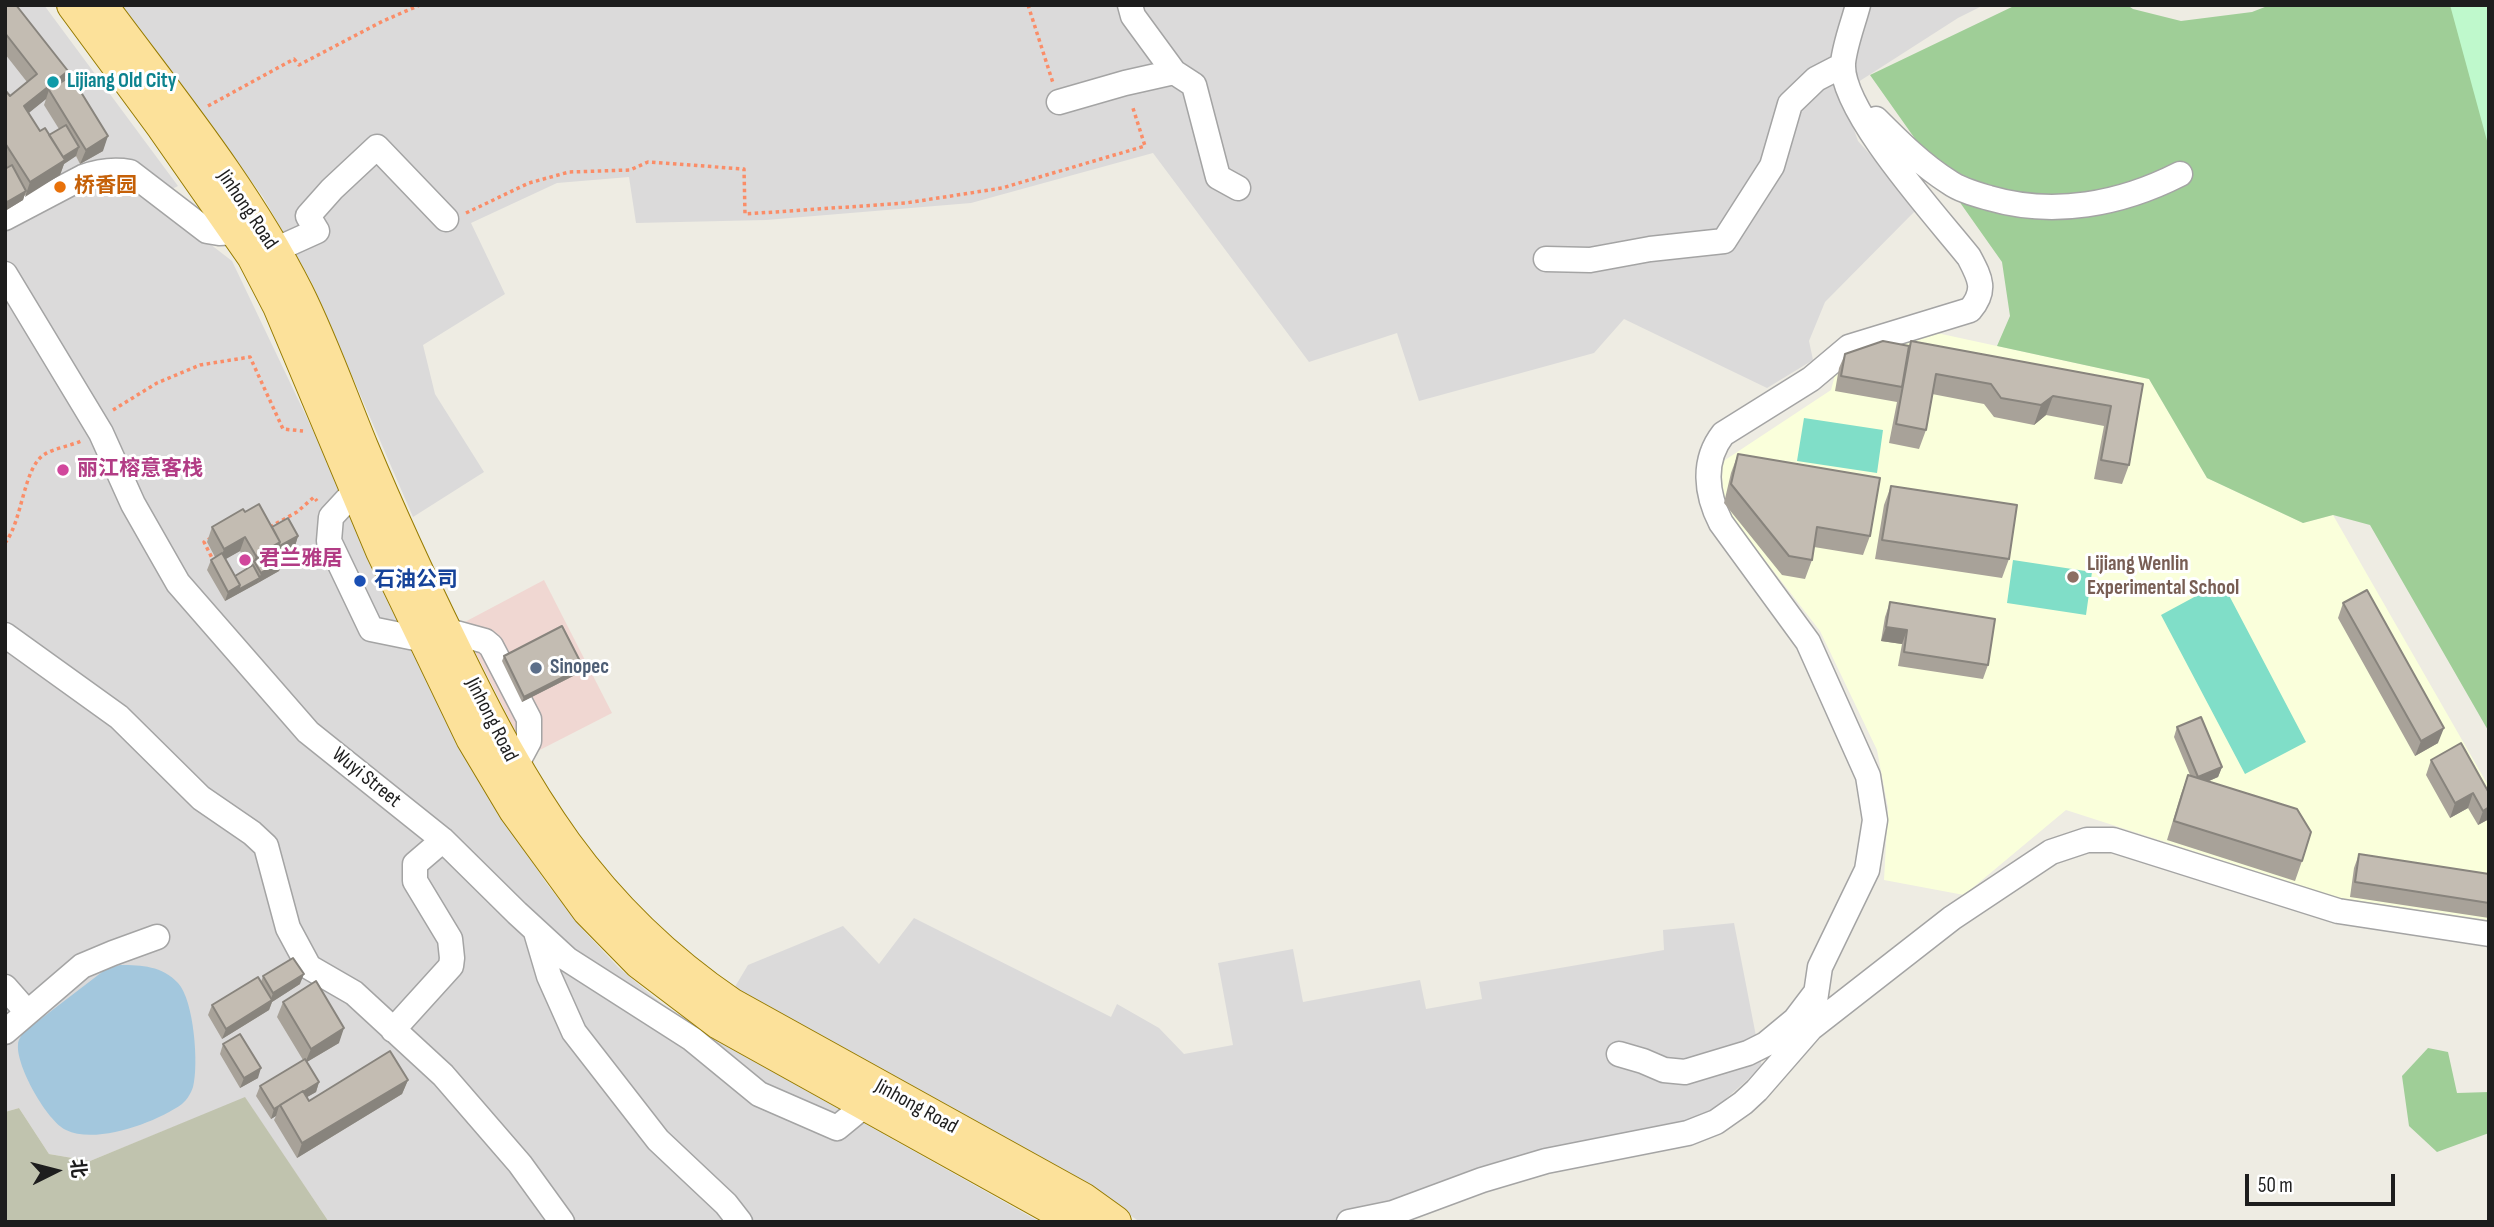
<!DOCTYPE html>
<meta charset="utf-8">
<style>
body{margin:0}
#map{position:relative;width:2494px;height:1227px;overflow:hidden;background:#eeece3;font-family:"Sofia Sans Condensed","Noto Sans SC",sans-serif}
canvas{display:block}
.frame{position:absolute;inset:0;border:7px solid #1d1d1d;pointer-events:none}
.north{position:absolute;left:21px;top:1136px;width:70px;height:70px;-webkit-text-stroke:5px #fff;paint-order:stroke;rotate:84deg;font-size:19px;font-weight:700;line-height:28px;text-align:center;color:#1d1d1d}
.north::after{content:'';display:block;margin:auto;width:24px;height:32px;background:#1d1d1d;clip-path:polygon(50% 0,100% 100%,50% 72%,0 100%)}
.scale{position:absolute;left:2245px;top:1174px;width:150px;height:32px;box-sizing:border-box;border:4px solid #1d1d1d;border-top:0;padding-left:9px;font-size:21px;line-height:24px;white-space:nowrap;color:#1d1d1d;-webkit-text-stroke:5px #fff;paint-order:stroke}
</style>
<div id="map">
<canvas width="2494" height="1227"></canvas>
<div class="frame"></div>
<div class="north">北</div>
<div class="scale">50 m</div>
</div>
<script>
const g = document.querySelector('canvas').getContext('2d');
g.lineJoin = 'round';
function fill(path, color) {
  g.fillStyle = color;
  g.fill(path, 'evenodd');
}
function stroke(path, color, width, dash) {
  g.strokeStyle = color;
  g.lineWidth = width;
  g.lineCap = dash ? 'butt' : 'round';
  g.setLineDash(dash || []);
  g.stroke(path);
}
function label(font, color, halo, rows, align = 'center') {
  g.font = font + ' "Sofia Sans Condensed","Noto Sans SC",sans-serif';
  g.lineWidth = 6;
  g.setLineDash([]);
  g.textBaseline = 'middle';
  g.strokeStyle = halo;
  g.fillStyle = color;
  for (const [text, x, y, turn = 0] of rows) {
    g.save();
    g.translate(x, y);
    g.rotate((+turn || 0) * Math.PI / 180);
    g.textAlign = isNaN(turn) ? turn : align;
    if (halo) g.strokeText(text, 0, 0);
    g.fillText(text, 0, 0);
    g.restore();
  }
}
const residential = new Path2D(`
 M5 5H44L178 186 166 192 126 159 5 212Z
 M121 5H1984L1958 18 1841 93 1858 141 1918 208 1825 302 1809 341 1813 360 1767 388 1624 319 1594 353 1419 401 1397 333 1309 362 1153 153 971 203 766 220 636 223 629 177 557 183 471 223 505 294 423 345 435 394 484 472 413 517 312 283 263 197Z
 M126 179 232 261 436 688 498 811 547 884 585 932 618 967 662 1004 748 1058 1040 1222H329L245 1098 90 1161 49 1154 19 1108 5 1112V225L88 180Z
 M914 918 1111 1017 1117 1004 1159 1028 1184 1054 1233 1045 1218 963 1293 949 1303 1002 1420 980 1426 1009 1482 999 1479 982 1664 950 1663 930 1734 923 1762 1067 1705 1117 1375 1214 1330 1222H1140L1080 1181 733 990 748 965 843 926 879 964Z`);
const commercial = new Path2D(`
 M544 580 612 713 528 756 461 624Z`);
const education = new Path2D(`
 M1937 333 2149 379 2207 478 2303 523 2333 515 2489 787V920L2339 898 2066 810 1964 895 1884 880 1888 808 1877 750 1820 631 1723 506 1722 462 1831 390 1838 364Z`);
const construction = new Path2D(`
 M245 1097 329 1222H5V1112L19 1108 49 1154 90 1161Z`);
const forest = new Path2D(`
 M2016 5H2127L2133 9 2181 21 2252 12 2270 5H2489V732L2370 525 2333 515 2303 523 2207 478 2149 379 1997 346 2010 316 2002 262 1870 75Z
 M2428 1048 2448 1052 2457 1093 2489 1092V1133L2437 1152 2409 1126 2402 1076Z`);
const park = new Path2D(`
 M2450 5H2489V148Z`);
const pitch = new Path2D(`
 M1804 418 1883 430 1877 473 1797 461Z
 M2013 560 2092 572 2086 615 2007 603Z
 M2222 582 2306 742 2245 774 2161 615Z`);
const water = new Path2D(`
 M120 965C142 965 162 966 178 983 194 1000 199 1065 193 1087 191 1093 187 1100 182 1104 157 1122 96 1145 66 1130 47 1121 16 1066 18 1045 18 1039 22 1035 25 1031L106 969Z`);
const path = new Path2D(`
 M1028 5 1053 83
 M208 106 294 59 299 65 383 21 420 5
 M466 213 529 183 569 172 630 170 648 162 744 169 745 214 906 203 1002 188 1145 146 1132 105
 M113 410 157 383 200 365 250 357 283 429 303 431
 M270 527 297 512 314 497 317 501
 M211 538 204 542 214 562
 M5 543C23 520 23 467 45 454 55 448 70 446 81 441`);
const minor = new Path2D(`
 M1130 5 1133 16 1174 72 1194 85 1218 177 1238 188
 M1059 102 1125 83 1174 72
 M1876 119C1899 142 1922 165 1949 182 1960 190 1975 194 1989 198 2054 217 2121 204 2180 174
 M5 218 83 177C99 171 113 169 130 172L207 231 219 233 238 232
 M275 250 317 231 308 216 332 189 377 147 446 219
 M1546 259 1590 260 1650 249 1724 241 1772 166 1790 104 1816 79 1843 65
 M5 274 101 433 133 504 178 583 308 732 443 840 517 913 567 959 692 1039 759 1094 837 1128 865 1105
 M356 490 331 517 329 541 371 629 425 640
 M445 630 485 641 491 646 529 719V741L515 767
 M5 635 119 717 201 798 252 833 266 846 288 928 309 967 354 993 443 1075 520 1164 562 1222
 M536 932 549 976 574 1032 658 1140 726 1204 740 1222
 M5 987 27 1012
 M1811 1028 1820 967 1867 870 1875 820 1868 776 1808 642 1721 523C1706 494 1702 461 1723 434L1811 379 1849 347 1970 310C1987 290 1980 278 1969 257 1938 218 1840 111 1843 63 1845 44 1853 24 1858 5
 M393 1030 451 966 452 958 450 939 415 881V864L443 840
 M5 1032 82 966 113 953 157 937
 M1619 1054 1643 1061 1664 1070 1685 1072 1748 1053 1766 1044 1795 1020 1814 995
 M1349 1222 1393 1213 1482 1180 1546 1161 1688 1133 1716 1122 1743 1103 1757 1090 1811 1028 1952 918 2051 852 2087 840H2113L2338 911 2489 934`);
const major = new Path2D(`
 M73 5 163 127 253 256 279 306 382 551 472 738 515 810 588 910 640 963 719 1023 1077 1222
 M101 5C170 98 245 189 297 292 322 342 341 396 362 447 390 514 420 579 452 644 524 793 590 908 731 1004L1083 1199 1115 1222`);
const wall = new Path2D(`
 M5 5 68 71 64 80 103 151 80 164 76 156 64 164 60 175 24 196 23 200 5 211V169L7 168 5 166V90L10 96 27 82 5 54ZM46 99 44 105 59 129 49 135 40 131 28 113Z
 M1911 341 2143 384 2129 465 2122 484 2094 479 2104 426 2046 415 2034 425 1994 417 1984 404 1932 394 1926 430 1919 449 1889 443 1897 402 1835 391 1839 368 1845 354 1909 346Z
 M1738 454 1870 536 1863 555 1814 547 1812 560 1805 579 1782 575 1724 503 1731 473Z
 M1891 486 2009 559 2002 578 1875 559 1884 505Z
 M245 512 272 527 298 536 295 546 279 554 283 561 279 571 225 601 207 570 211 560 215 557 207 542 212 527ZM240 551 249 567 235 576 225 559Z
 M1890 602 1988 665 1983 679 1898 666 1902 644 1881 641 1885 617Z
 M2343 603 2438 743 2415 756 2338 618Z
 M504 656 583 667 581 672 522 702 502 661Z
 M2177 727 2222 767 2218 777 2209 781 2302 861 2295 881 2167 840 2181 794 2188 775H2190L2174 737Z
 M2431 760 2489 793V819L2478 825 2468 808 2450 818 2426 775Z
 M2359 854 2489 874V918L2350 897 2354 868Z
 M263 976 300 984 272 1002 269 1010 222 1039 208 1015 212 1005 261 982Z
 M283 1002 339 1043 307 1062 319 1082 316 1092 307 1097 309 1101 408 1080 402 1094 297 1158 274 1120 276 1116 271 1119 256 1096 260 1086 303 1060 277 1017Z
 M223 1044 258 1078 240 1088 220 1054Z`);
const shadedWall = new Path2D(`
 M68 71 62 86 49 90 46 99 19 121 24 106Z
 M108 136 103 151 80 164 86 150Z
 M79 147 76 156 64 164 60 175 25 197 30 182 59 159Z
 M26 191 23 200 5 211 7 202Z
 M2053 396 2046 415 2034 425 2041 405Z
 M298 536 295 546 275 557 278 547Z
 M245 537 240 551 219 563 224 549Z
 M280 542 275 557 254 561 256 556Z
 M283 561 279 571 258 583 261 573Z
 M260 578 258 583 225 601 228 592 240 585Z
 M1886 627 1907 630 1902 644 1881 641Z
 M583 667 581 672 522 702 524 697Z
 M2444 728 2438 743 2415 756 2421 741Z
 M2222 767 2218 777 2195 787 2198 777Z
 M2473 793 2468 808 2450 818 2455 803Z
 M2489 807V819L2478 825 2483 811Z
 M304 974 300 984 272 1002 269 1010 222 1039 226 1029 270 1002 273 993Z
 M344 1028 339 1043 305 1063 311 1049Z
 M261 1068 258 1078 240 1088 244 1078Z
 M408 1080 402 1094 297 1158 302 1143Z
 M319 1082 316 1092 283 1111 280 1106Z
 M279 1106 276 1116 271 1119 274 1109Z`);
const building = new Path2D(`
 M5 5H16L68 71 24 106 40 131 45 128 65 160 30 182 5 143V90L10 96 37 74 5 33Z
 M71 76 108 136 86 150 49 90Z
 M66 125 79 147 63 157 49 135Z
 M12 165 26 191 7 202 5 199V169Z
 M1883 341 1909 346 1902 387 1841 376 1845 354Z
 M1911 341 2143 384 2129 465 2101 460 2111 406 2053 396 2041 405 2001 398 1991 384 1936 374 1926 430 1896 424Z
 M1738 454 1880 478 1870 536 1817 527 1812 560 1789 556 1731 484Z
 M1891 486 2017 505 2009 559 1882 540Z
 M259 504 280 542 256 556 245 537 224 549 212 527 243 509 245 512Z
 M288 518 298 536 278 547 280 542 272 527Z
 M276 548 283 561 261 573 254 561Z
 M222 553 240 585 228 592 211 560Z
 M253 565 260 578 238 590 240 585 235 576Z
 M2367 590 2444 728 2421 741 2343 603Z
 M1890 602 1995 619 1988 665 1904 652 1907 630 1886 627Z
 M562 626 583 667 524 697 504 656Z
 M2201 717 2222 767 2198 777 2177 727Z
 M2461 743 2489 793V807L2483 811 2473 793 2455 803 2431 760Z
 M2188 775 2297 809 2311 832 2302 861 2174 821Z
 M2359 854 2489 874V903L2355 882Z
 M293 958 304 974 273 993 263 976Z
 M258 977 272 1000 226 1029 212 1005Z
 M316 981 344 1028 311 1049 283 1002Z
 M240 1034 261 1068 244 1078 223 1044Z
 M390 1051 408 1080 302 1143 280 1105 303 1091 309 1101Z
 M305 1059 319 1082 303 1092V1091L274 1109 260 1086Z`);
const markers = [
 [53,82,7,"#0f9aa8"],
 [60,187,7,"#e8710a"],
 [63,470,7,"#d1479c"],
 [245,560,7,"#d1479c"],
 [2073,577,7,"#8d6e63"],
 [360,581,7,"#1a4fb4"],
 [536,668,7,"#5c6f8a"]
];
const cultureNames = [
 ["Lijiang Old City",67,82]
];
const foodNames = [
 ["桥香园",74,187]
];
const streetNames = [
 ["Jinhong Road",247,210,56],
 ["Jinhong Road",491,720,63],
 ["Wuyi Street",366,778,39],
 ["Jinhong Road",916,1107,29]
];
const hotelNames = [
 ["丽江榕意客栈",77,470],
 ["君兰雅居",259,560]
];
const educationNames = [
 ["Lijiang Wenlin",2087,565],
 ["Experimental School",2087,589]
];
const transitNames = [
 ["石油公司",374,581]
];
const serviceNames = [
 ["Sinopec",550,668]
];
fill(residential, '#dbdada');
fill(commercial, '#f0d7d2');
fill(education, '#faffdb');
fill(construction, '#c0c3ae');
fill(forest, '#9fce97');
fill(park, '#bff9cc');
fill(pitch, '#80dec8');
fill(water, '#a3c7dd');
stroke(minor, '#a4a4a4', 27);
stroke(major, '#967b00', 34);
stroke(path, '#fa8d68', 3.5, [3.5, 3.5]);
stroke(minor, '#fff', 24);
stroke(major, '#fce19a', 32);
fill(wall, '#a8a299');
fill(shadedWall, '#88847d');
fill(building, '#c3bcb2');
stroke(building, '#88847d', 2);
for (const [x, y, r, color] of markers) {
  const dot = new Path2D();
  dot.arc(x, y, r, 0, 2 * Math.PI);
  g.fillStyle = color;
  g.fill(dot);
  stroke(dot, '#fff', 2.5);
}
label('bold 21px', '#0d838f', '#fff', cultureNames, 'left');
label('bold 21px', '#c56008', '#fff', foodNames, 'left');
label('21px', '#1d1d1d', '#fff', streetNames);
label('bold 21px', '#b23c85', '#fff', hotelNames, 'left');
label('bold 21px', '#785e54', '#fff', educationNames, 'left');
label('bold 21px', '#164399', '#fff', transitNames, 'left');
label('bold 21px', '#4e5e75', '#fff', serviceNames, 'left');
</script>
